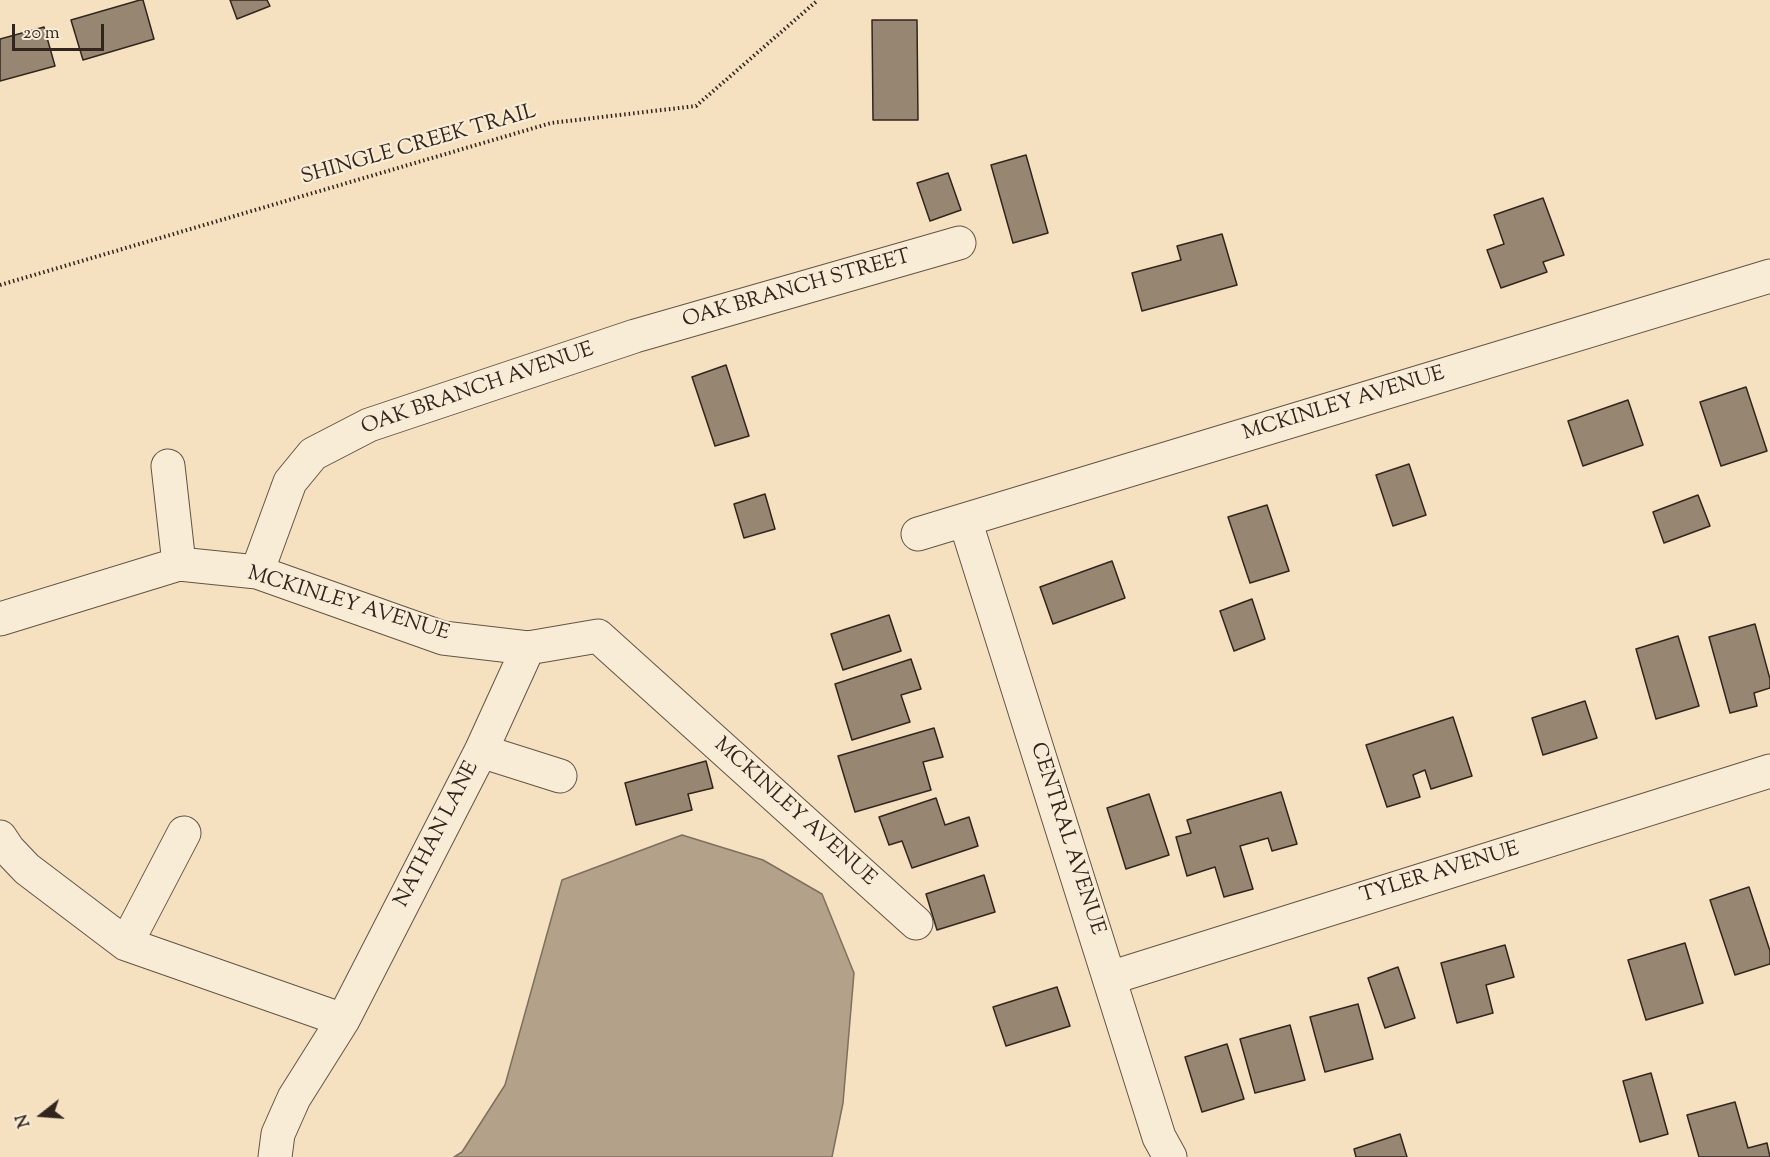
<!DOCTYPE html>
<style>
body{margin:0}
#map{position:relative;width:1770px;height:1157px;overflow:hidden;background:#f5e1c0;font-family:"Sorts Mill Goudy",serif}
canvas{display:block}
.north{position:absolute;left:12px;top:1085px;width:60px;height:60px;-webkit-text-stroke:4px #f8ecd6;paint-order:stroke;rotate:253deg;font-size:16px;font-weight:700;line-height:24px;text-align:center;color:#32251e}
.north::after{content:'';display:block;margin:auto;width:21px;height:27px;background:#32251e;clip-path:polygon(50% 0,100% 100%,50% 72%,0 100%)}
.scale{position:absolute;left:12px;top:24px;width:92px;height:27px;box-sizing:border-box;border:3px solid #32251e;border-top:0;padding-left:8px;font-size:18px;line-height:21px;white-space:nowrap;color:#32251e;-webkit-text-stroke:4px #f8ecd6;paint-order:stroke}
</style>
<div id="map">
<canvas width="1770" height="1157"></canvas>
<div class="north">N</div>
<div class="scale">20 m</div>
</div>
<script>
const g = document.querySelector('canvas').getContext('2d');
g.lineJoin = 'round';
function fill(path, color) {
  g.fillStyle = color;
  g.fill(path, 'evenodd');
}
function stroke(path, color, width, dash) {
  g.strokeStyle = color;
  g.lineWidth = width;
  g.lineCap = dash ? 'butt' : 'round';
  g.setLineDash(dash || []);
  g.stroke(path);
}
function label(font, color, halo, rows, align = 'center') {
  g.font = font + ' "Sorts Mill Goudy",serif';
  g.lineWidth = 4.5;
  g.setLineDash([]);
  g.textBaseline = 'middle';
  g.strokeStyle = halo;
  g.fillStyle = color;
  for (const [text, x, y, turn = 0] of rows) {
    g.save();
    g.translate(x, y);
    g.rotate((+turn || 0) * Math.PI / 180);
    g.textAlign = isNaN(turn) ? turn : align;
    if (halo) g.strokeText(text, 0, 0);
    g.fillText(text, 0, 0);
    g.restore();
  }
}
const water = new Path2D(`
 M682 835 763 860 822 894 854 973 843 1103 832 1157H454L462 1152 505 1085 562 880Z`);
const building = new Path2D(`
 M140 0H143L154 39 83 60 71 20Z
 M230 0H267L270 6 237 19Z
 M872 20H917L918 120H873Z
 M44 27 55 66 0 81V39Z
 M1026 155 1048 233 1013 243 991 165Z
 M948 173 961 210 930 221 917 183Z
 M1543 198 1564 255 1543 262 1547 272 1501 288 1487 250 1504 244 1494 215Z
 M1222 234 1237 285 1142 311 1132 273 1181 260 1177 246Z
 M726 365 749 436 715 446 692 377Z
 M1746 387 1767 451 1721 466 1700 402Z
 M1628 400 1643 445 1583 466 1568 421Z
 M1409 464 1426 515 1393 526 1376 475Z
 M765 494 775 529 744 538 734 504Z
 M1698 495 1710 526 1664 543 1653 512Z
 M1267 505 1289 571 1250 583 1228 517Z
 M1112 561 1125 598 1053 624 1040 587Z
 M1252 599 1265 639 1234 651 1220 611Z
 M889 615 901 651 843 670 831 634Z
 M1755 624 1770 679V688L1754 693 1757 706 1730 713 1709 637Z
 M1678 636 1699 706 1656 719 1636 649Z
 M911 659 921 689 901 695 910 722 852 740 835 684Z
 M1585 701 1597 738 1543 755 1532 718Z
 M1453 717 1472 776 1431 789 1425 770 1413 775 1420 797 1387 807 1366 745Z
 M934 728 943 757 923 762 931 790 855 812 838 756Z
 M706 761 713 788 688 794 692 810 636 825 625 783Z
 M1281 792 1297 844 1272 851 1268 838 1240 846 1253 889 1224 897 1215 867 1187 876 1176 837 1191 833 1187 820Z
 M1149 794 1169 855 1126 869 1107 808Z
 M936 798 945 825 969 817 978 846 912 868 902 841 889 845 879 817Z
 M984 875 995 912 937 930 926 894Z
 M1749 887 1770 951V964L1735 975 1710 900Z
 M1685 943 1703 1003 1646 1020 1628 960Z
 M1505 945 1514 977 1486 985 1493 1013 1457 1023 1441 963Z
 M1398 967 1415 1018 1385 1028 1368 978Z
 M1057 987 1070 1026 1006 1046 993 1007Z
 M1358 1004 1373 1059 1325 1072 1310 1017Z
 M1290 1025 1305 1080 1255 1093 1240 1039Z
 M1227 1044 1244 1099 1202 1112 1185 1057Z
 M1651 1073 1668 1134 1640 1142 1623 1081Z
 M1735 1102 1748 1148 1767 1143 1770 1157H1699L1687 1115Z
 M1400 1134 1407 1157H1356L1354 1149Z`);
const path = new Path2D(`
 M0 285 551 123 696 106 818 0`);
const minor = new Path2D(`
 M168 466 179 564
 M965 520 1159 1137 1170 1157
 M918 534 1770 276
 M257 572 290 482 313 454 369 425 635 336 959 243
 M0 619 179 564 257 572 443 638 528 648 598 636 916 923
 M481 751 560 776
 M0 837 8 849 27 869 126 944 343 1020
 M126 944 184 833
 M1110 978 1770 771
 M275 1157 278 1134 294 1098 343 1020 481 751 528 648`);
const streetNames = [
 ["SHINGLE CREEK TRAIL",419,146,-16],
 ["OAK BRANCH STREET",797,290,-16],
 ["OAK BRANCH AVENUE",478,390,-19],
 ["MCKINLEY AVENUE",1344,405,-17],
 ["MCKINLEY AVENUE",348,605,17],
 ["MCKINLEY AVENUE",794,813,42],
 ["NATHAN LANE",438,835,-63],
 ["CENTRAL AVENUE",1066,839,72],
 ["TYLER AVENUE",1440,874,-17]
];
fill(water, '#b3a189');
stroke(water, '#7f6f5e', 1.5);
fill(building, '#978772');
stroke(building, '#32251e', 1.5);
stroke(minor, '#635446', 35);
stroke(path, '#32251e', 4, [1.5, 3]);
stroke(minor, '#f8ecd6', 33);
label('21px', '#32251e', '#f8ecd6', streetNames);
</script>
